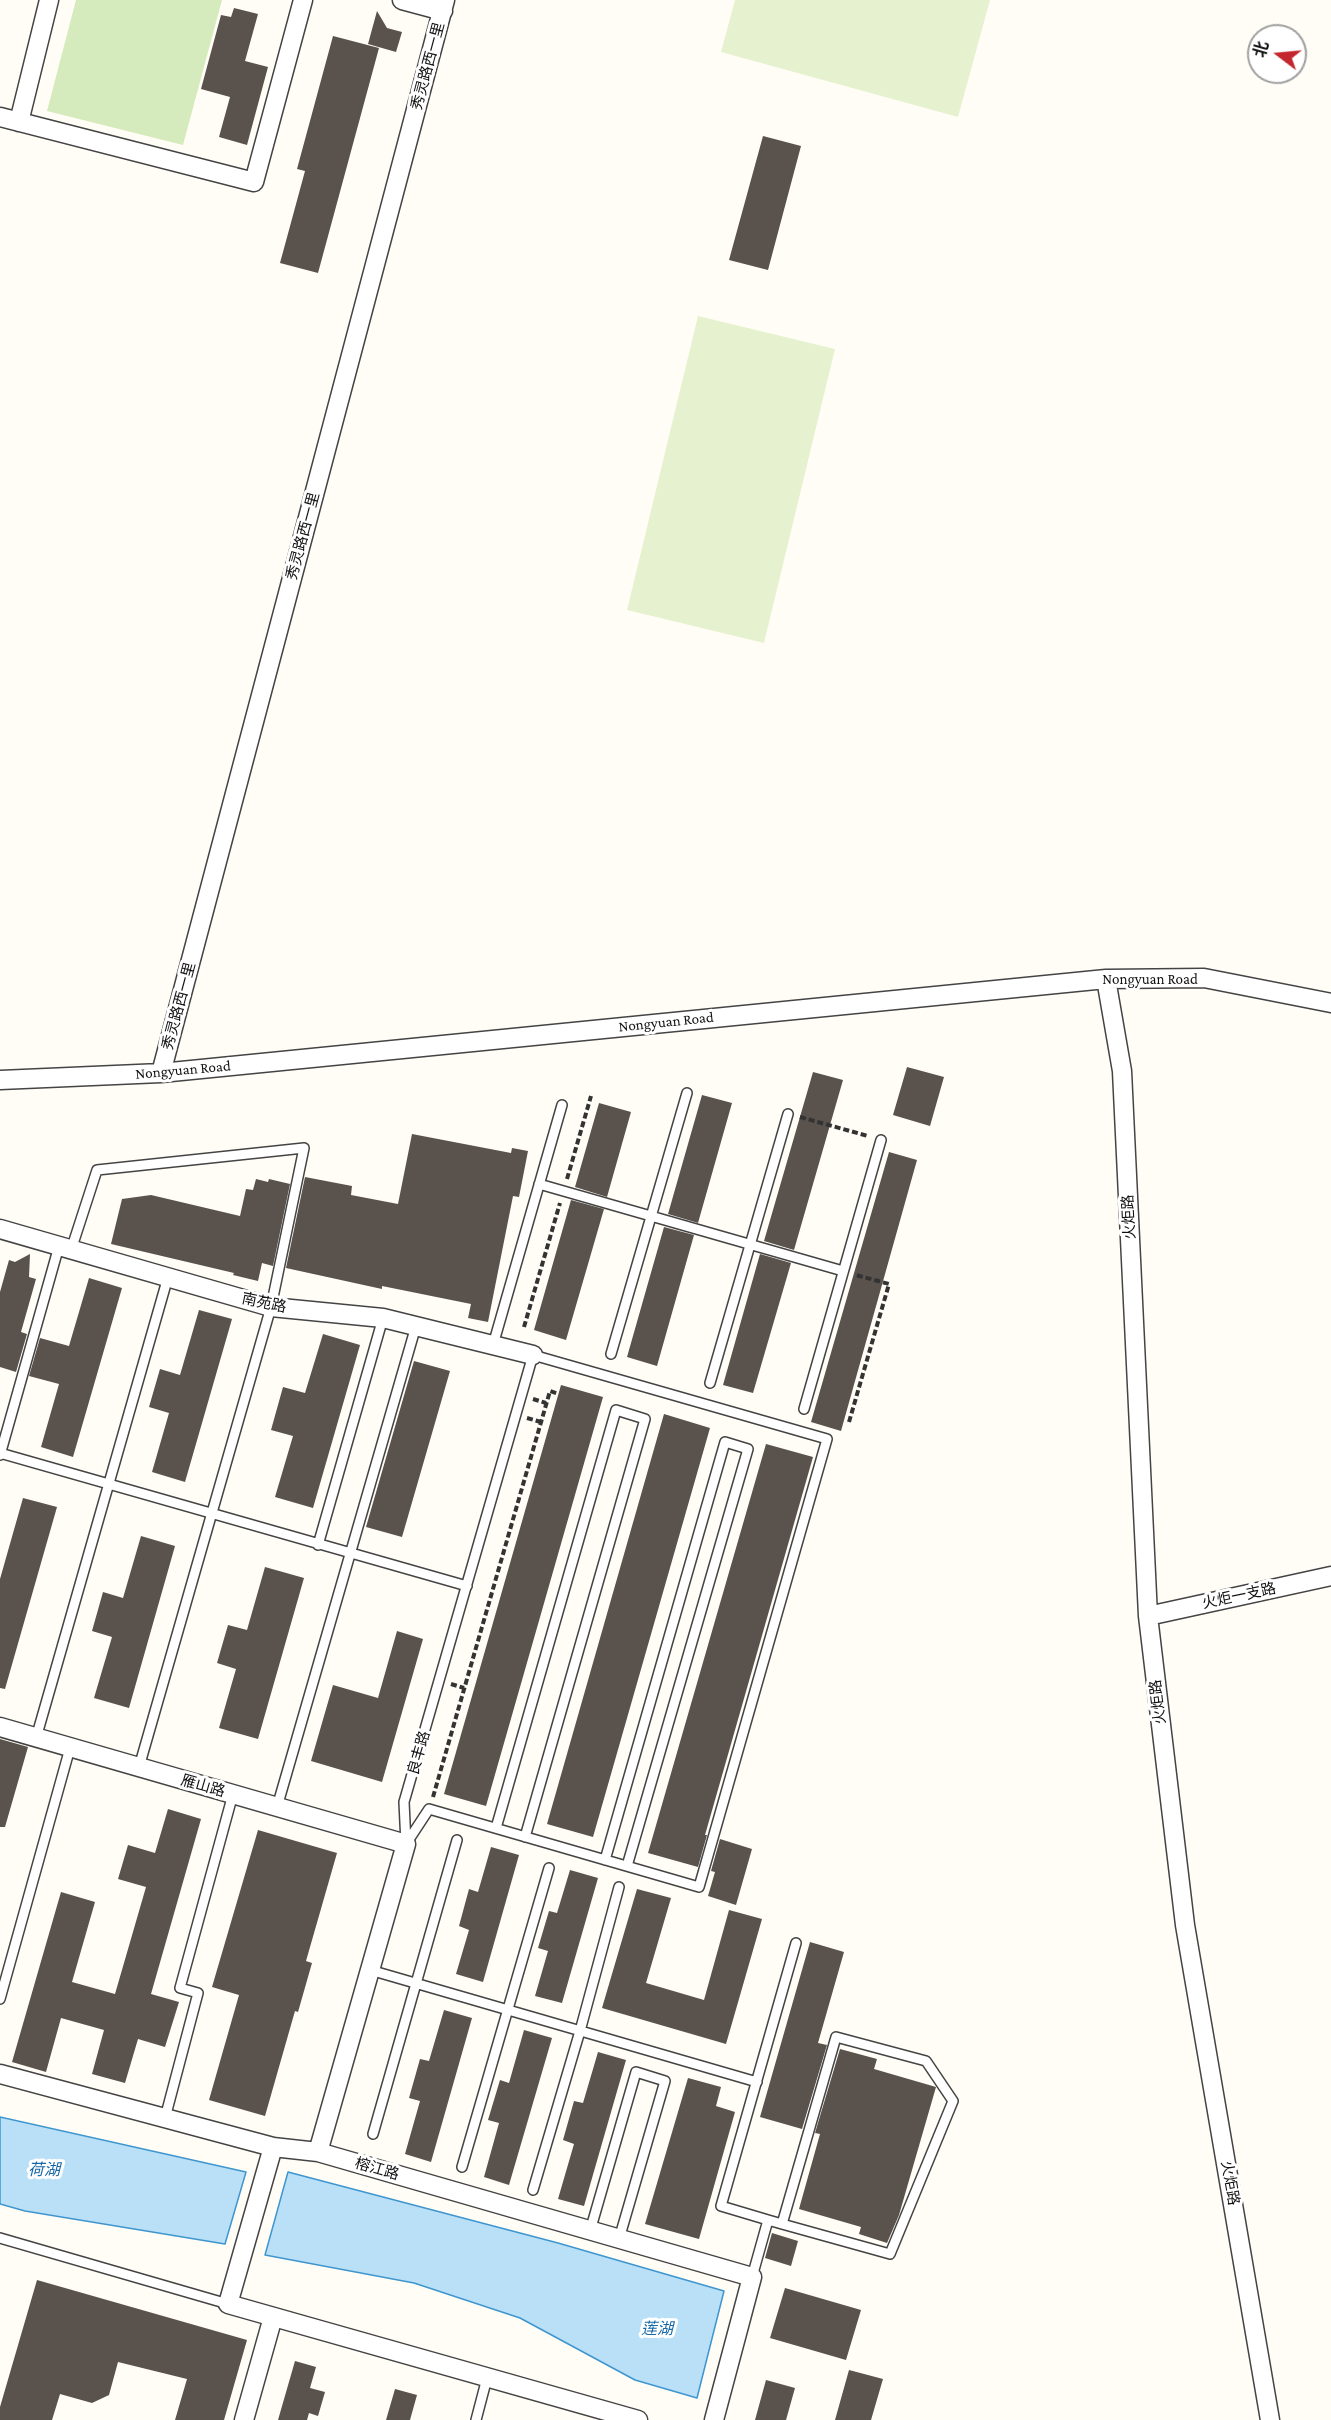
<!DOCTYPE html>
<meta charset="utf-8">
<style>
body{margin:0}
#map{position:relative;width:1331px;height:2420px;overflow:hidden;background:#fffdf5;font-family:"Crimson Pro","Noto Sans SC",serif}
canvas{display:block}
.north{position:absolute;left:1247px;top:24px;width:60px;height:60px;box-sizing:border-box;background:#fff;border:2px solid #a0a0a0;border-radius:50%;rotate:286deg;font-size:16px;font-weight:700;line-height:24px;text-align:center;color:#111}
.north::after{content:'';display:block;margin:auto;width:21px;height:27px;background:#c4262e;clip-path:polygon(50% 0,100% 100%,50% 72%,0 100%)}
</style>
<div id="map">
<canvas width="1331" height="2420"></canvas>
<div class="north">北</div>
</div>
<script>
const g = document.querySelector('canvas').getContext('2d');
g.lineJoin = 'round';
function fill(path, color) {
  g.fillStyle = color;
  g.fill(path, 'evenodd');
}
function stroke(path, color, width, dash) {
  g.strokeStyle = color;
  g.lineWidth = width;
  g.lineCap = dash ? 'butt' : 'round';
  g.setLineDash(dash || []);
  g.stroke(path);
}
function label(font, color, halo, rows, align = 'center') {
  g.font = font + ' "Crimson Pro","Noto Sans SC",serif';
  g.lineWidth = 6;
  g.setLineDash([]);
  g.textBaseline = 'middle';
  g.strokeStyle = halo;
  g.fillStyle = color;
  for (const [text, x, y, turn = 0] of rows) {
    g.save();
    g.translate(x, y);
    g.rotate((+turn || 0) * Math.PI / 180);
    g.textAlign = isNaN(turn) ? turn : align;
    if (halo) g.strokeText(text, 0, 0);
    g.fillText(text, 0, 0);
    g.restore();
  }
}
const green = new Path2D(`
 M76 0H222L183 145 47 111Z`);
const pitch = new Path2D(`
 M735 0H990L958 117 721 52Z
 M698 316 835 349 764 643 627 610Z`);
const water = new Path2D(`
 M0 2117 246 2172 225 2244 25 2211 0 2204Z
 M288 2172 558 2243 724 2291 697 2398 635 2380 520 2318 414 2283 265 2255Z`);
const building = new Path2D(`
 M234 8 258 14 245 61 268 67 247 145 219 137 230 97 201 89 221 15 231 17Z
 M377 11 387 28 402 32 396 52 368 44Z
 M333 36 379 48 318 273 280 263 305 171 297 169Z
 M763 136 801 146 768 270 729 260Z
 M907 1067 944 1077 930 1126 893 1115Z
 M813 1072 843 1080 794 1250 764 1241Z
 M702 1095 732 1103 698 1223 668 1214Z
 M599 1103 631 1112 607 1197 575 1187Z
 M412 1134 511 1153 512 1148 528 1151 519 1197 513 1196 488 1322 468 1318 471 1304 382 1286V1289L286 1268 305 1177 352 1186 351 1195 398 1204Z
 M889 1152 917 1160 841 1431 811 1422Z
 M256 1179 268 1182 269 1179 290 1184 273 1266 262 1263 258 1281 233 1275 234 1273 111 1244 122 1199 151 1195 240 1216 246 1189 253 1190Z
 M571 1200 604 1209 566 1340 534 1330Z
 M664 1227 694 1235 657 1366 627 1357Z
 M30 1254 29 1277 36 1279 21 1332 27 1334 16 1372 0 1367V1292L9 1260 15 1262Z
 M760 1254 791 1263 753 1393 723 1385Z
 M89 1278 122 1288 73 1457 41 1447 59 1384 29 1376 40 1338 69 1346Z
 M199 1310 232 1319 185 1482 152 1472 169 1413 149 1407 160 1369 180 1375Z
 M323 1334 360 1345 313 1508 275 1497 293 1436 271 1430 283 1387 305 1393Z
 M414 1361 450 1371 402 1537 366 1527Z
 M561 1385 603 1397 486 1806 444 1794Z
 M664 1414 710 1428 593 1837 547 1824Z
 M766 1444 813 1457 705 1835H707L698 1867 648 1853Z
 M23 1498 57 1507 5 1689 0 1688V1579Z
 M141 1536 175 1546 129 1708 94 1698 112 1637 92 1631 103 1592 123 1598Z
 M265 1567 304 1578 258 1739 219 1728 236 1669 217 1663 228 1625 247 1630Z
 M397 1631 423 1639 382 1782 311 1761 333 1685 378 1698Z
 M0 1739 28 1747 5 1827H0Z
 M168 1809 201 1819 151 1994 179 2002 165 2047 138 2039 125 2083 92 2074 104 2030 61 2018 46 2072 12 2062 61 1892 95 1902 72 1982 115 1994 146 1887 118 1879 128 1845 155 1853Z
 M258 1830 337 1853 306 1961 312 1963 298 2012 295 2011 265 2116 209 2100 239 1995 212 1987Z
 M720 1839 752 1849 736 1905 708 1896 715 1872 711 1871Z
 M491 1847 519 1855 483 1982 456 1974 469 1930 459 1926 469 1889 478 1892Z
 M570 1870 598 1878 562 2003 535 1996 548 1951 538 1948 549 1911 557 1913Z
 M637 1889 671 1898 646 1983 704 2000 729 1910 762 1919 726 2044 602 2008Z
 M810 1942 844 1952 818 2043 827 2045 802 2129 760 2117Z
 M444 2010 472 2018 431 2162 405 2154 420 2101 409 2098 420 2059 429 2061Z
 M524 2030 552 2038 509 2185 484 2177 499 2123 488 2120 500 2080 509 2083Z
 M840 2049 877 2059 874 2069 936 2087 899 2215 887 2243 859 2234 861 2227 799 2209 820 2134 815 2133Z
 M598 2052 626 2060 584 2206 558 2199 574 2144 563 2140 574 2101 583 2103Z
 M688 2078 721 2087 716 2106 735 2112 699 2239 645 2224Z
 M772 2233 798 2241 791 2266 765 2258Z
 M37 2280 247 2340 224 2420H175L187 2379 118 2362 109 2395 92 2403 60 2394 52 2420H0V2407Z
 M785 2288 861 2310 846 2360 770 2338Z
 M295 2361 316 2367 310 2388 325 2392 318 2416 309 2413 307 2420H278Z
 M849 2370 883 2379 871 2420H835Z
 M766 2380 795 2388 786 2420H755Z
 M395 2389 417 2395 410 2420H386Z`);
const path = new Path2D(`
 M800 1117 868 1136
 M567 1179 591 1096
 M524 1327 560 1203
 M533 1399 546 1403
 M527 1418 541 1422
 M849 1422 889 1284 856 1275
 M451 1684 464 1688
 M433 1797 550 1391 559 1394`);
const service = new Path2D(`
 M539 1184 843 1271
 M71 1250 97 1170 304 1148 271 1307 139 1767
 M493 1345 562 1105
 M611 1354 687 1093
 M533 1355 827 1439 699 1887 429 1809 406 1844 404 1802Z
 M710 1383 788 1114
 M804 1409 881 1140
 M0 1453 467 1586
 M0 1455 59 1246
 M318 1545 383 1318
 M36 1738 168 1277
 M277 1807 416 1326
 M496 1828 616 1410 645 1419 525 1837
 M605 1860 725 1442 748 1449 627 1866
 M370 1970 757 2082
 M0 1999 70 1748
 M165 2118 198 1993 180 1988 233 1794
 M373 2134 457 1840
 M462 2167 549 1868
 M533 2190 580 2031 619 1887
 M768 2220 721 2206 796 1943
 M590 2231 636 2072 665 2081 619 2239
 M0 2238 228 2304
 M752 2277 768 2220 782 2224 890 2254 953 2101 926 2061 836 2037 782 2224
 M476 2420 487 2378`);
const minor = new Path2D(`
 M402 0 443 11
 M0 117 254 182 303 0
 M19 122 49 0
 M1106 979 1122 1071 1148 1616 1185 1925 1270 2420
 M161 1073 445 0
 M0 1080 161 1073 1106 979 1204 978 1331 1003
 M0 1229 271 1307 383 1318 533 1355
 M1148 1616 1331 1576
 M0 1727 406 1844 318 2152
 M0 2074 273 2147 318 2152 752 2277 714 2420
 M273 2147 228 2304 638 2420
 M244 2420 273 2317`);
const streetNames = [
 ["秀灵路西一里",428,66,-75],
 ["秀灵路西一里",303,536,-75],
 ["Nongyuan Road",1150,979],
 ["秀灵路西一里",179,1006,-75],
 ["Nongyuan Road",666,1022,-6],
 ["Nongyuan Road",183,1070,-5],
 ["火炬路",1129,1217,-93],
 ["南苑路",264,1303,12],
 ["火炬一支路",1239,1596,-12],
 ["火炬路",1158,1702,-97],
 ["良丰路",419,1753,-74],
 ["雁山路",203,1786,16],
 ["榕江路",377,2169,16],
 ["火炬路",1230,2183,80]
];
const waterNames = [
 ["荷湖",44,2170],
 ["莲湖",657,2329]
];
fill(green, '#d5ebbd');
fill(pitch, '#e6f2cf');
fill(water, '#b9e0f7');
stroke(water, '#3f96cf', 1.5);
fill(building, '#5a524d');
stroke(service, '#444', 12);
stroke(minor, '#444', 21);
stroke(path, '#333', 4, [6, 3]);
stroke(service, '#fff', 9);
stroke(minor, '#fff', 18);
label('15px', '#111', '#fff', streetNames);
label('italic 16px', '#1768a6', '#fff', waterNames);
</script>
